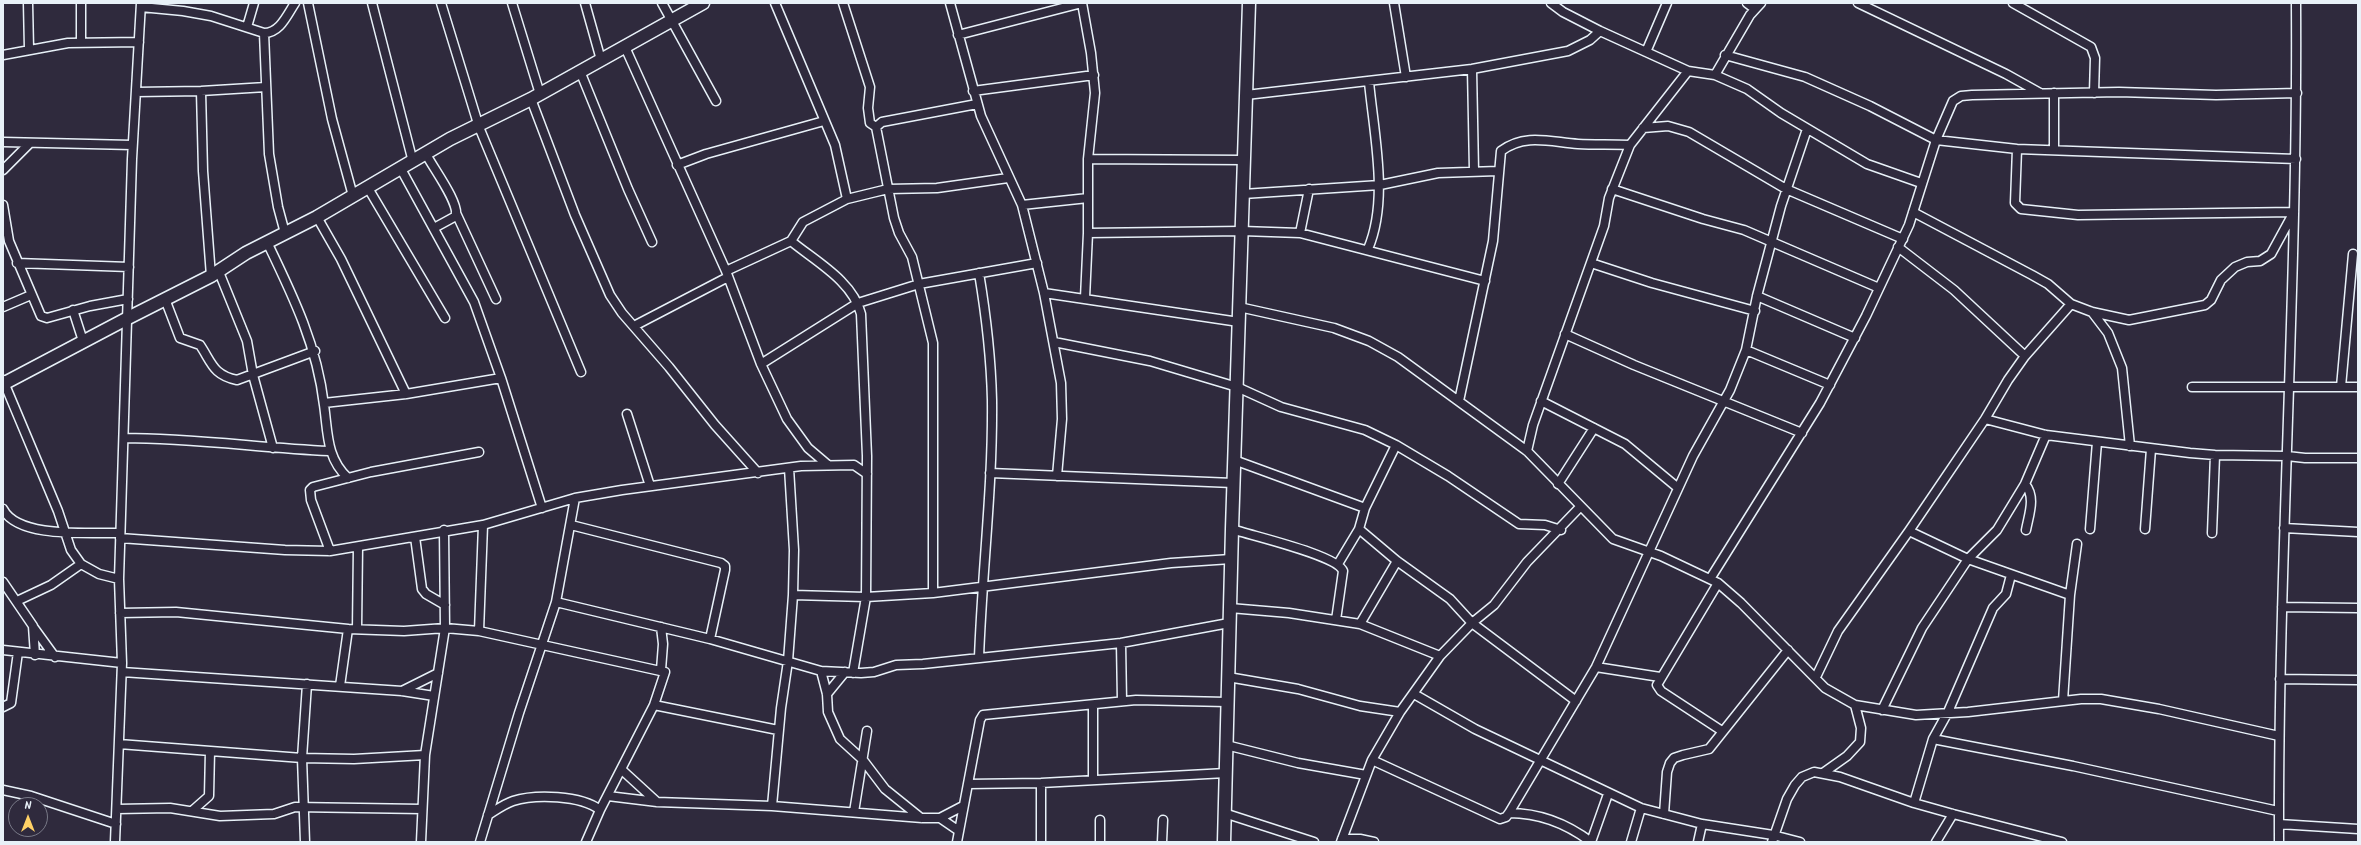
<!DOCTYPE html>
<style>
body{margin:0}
#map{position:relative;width:2361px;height:845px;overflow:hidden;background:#2f2a3d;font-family:Kalam,sans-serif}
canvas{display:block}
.frame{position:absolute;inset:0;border:4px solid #e8f1f8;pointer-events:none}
.north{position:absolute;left:8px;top:797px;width:40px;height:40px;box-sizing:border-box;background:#2f2a3d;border:1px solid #797a88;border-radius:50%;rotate:0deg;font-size:11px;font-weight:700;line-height:16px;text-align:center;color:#e8f1f8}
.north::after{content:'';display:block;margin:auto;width:14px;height:18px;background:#ffd166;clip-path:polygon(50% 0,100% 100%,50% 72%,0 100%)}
</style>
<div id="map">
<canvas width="2361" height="845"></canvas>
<div class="frame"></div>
<div class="north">N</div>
</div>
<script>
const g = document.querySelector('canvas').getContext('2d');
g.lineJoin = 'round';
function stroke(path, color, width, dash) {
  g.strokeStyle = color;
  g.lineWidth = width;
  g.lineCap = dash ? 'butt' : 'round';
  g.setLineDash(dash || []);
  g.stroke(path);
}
const street = new Path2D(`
 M28 3 29 49
 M308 3 332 119 353 196
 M372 3 413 162
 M441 3 479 127 581 372
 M512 3 540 94
 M585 3 601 60
 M662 3 716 101
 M775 3 835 145 847 199
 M843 3 870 87 868 108 870 123 876 127
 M950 3 981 116 1022 205 1044 293 1061 383 1062 419 1057 476
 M1082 3 1091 53 1095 93 1088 159V233L1085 298
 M1394 3 1406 77
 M1551 3 1563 12 1600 31 1688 71 1715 75 1750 15 1761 3
 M1747 3 1755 9
 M1858 3 2006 74 2040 93
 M2013 3 2091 47 2095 58 2094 93
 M141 7 183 11 211 16 264 33C280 33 287 15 295 3
 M247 27 254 3
 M264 33 269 154 278 207 285 233
 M958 35 1082 3
 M81 42V3
 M625 47 726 271 761 364 787 419 808 448 828 465
 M1646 52 1667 3
 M3 55 68 43 139 42
 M1725 55 1805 77 1870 106 1936 140 2017 149 2296 159
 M1472 69 1474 171
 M580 71 628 189 652 242
 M1715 75 1747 89 1781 113 1867 164 1921 183
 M201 91 203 171 211 276
 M973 91 1094 75
 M136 92 201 91 266 87
 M1246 95 1472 69 1568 51 1590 40 1600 31
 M531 99 575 215 610 295 622 313 669 367 715 425 758 473
 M1643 128 1668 126 1689 132 1786 189 1903 239
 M3 142 132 145
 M2054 149V93
 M426 154C433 168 459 202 456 216L434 228
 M1088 159 1244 160
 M677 165 706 154 824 121
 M401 169 474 302 501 378 542 508
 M3 170 29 144
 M368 188 445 318
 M1612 189 1703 219 1744 230 1879 288
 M1243 194 1380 185 1438 173 1498 171
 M3 205 9 241 41 316 47 318 90 306 128 299
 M1022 205 1088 198
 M1913 212 2032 275 2048 284 2071 304
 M456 213 496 299
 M317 217 341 259 406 394
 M1088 233 1242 231 1300 233 1485 281
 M1300 233 1309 189
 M791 241C815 261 853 281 861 314L867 456 866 597 853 673
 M267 242C293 296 317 345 324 405 328 432 326 458 348 478
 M1898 247 1954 290 2025 356
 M1368 249C1389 200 1374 135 1369 82
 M17 263 129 267
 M1591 263 1652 283 1755 311
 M726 271 791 241 803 222 847 199 888 189 937 188 1008 178
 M219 272 247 341 253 375 273 448
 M979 273C986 315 991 357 992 400 993 486 982 572 979 658
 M1044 293 1239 322
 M1757 296 1855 338
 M165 299 180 338 200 345C212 363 213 375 237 380L315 351
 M3 307 31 295
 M1239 307 1334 328 1369 341 1398 357 1527 451 1613 539 1661 556 1718 583 1741 603 1825 688 1855 705 1916 715 1968 712 2081 699H2101L2159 709 2279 736
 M73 310 83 341
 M2092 312 2108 333 2122 368 2130 446
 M634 326 728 277
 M1565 334 1634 365 1802 433
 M1054 342 1150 361 1237 387 1281 407 1365 430 1396 445 1448 476 1519 524 1545 525 1561 530
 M1746 350 1830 385
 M761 364 858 303 919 284 1037 263
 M3 380 58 511 71 550 81 564 99 574 119 579
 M2192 387H2358
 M2341 387 2353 254
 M1459 401 1493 241 1501 151C1525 133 1550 142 1578 144 1595 145 1613 144 1630 145
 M1541 401 1625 444 1678 488
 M324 403 406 394 501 378
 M627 414 650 486
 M1985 419 2046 435 2190 453 2215 455 2287 456 2305 458H2358
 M124 438C193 438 261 448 329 451
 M1396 445 1365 508 1359 529 1397 561 1450 599 1472 623 1576 701
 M1527 451 1533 425 1604 226 1609 198 1630 145 1688 71
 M1234 460 1365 508
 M990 473 1233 483
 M1558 484 1594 428
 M2025 484C2036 497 2029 514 2026 530
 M3 509C18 539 91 532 120 533
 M571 525 721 563 725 566V570L710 639
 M2284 528 2358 532
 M1232 529C1252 536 1337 555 1343 571L1336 620
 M2090 529 2097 442
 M2145 529 2151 449
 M1909 531 1968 559 2070 595 2063 701
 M2212 533 2215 455
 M415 537 422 589 426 594 445 605
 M120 538 285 550 330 551 483 525 575 498 622 490 801 466 854 465 867 474
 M330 551 311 500 310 490 313 487 371 472 479 452
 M1338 564 1359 529
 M1710 579 1820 403 1866 316 1909 225 1936 140 1953 101 1961 96 1972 95 2119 92 2216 95 2297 93
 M3 582 33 626 35 655
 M1718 583 1657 685 1661 691 1722 731
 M933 593V343L912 257 899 233 894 218 876 127 882 122 977 104
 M793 595 866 597 933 593 1171 563 1231 559
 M2070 595 2077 544
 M17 601 51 585 81 564
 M556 602 710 639 821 671 861 673 874 672 896 665 923 664 1121 643 1229 623
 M2282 607 2358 608
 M1230 608 1289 613 1360 624 1440 656
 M120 613 176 612 348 629 404 631 445 628 479 631 665 672 654 705 600 810 586 842
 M1360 624 1397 561
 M34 628 55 657
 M357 629 358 547
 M479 631 483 525
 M1121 643 1122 701
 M3 650 122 663
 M1596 667 1660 677
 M661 670 663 644 661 627
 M821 671 827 694 828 712 840 739 863 760 885 789 921 818
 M122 672 402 691 434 696
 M1228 677 1298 689 1360 706 1400 712
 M1816 677 1838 631 1909 531 1985 419 2008 380 2025 356 2071 304 2092 312 2129 320 2205 305 2211 300 2221 280 2235 267 2247 262 2260 261 2271 254 2294 212 2078 215 2021 209 2015 203 2017 149
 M2280 679 2358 680
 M340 686 348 629
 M402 691 438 673
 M827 694 845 672
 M1414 694 1475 729 1641 808 1702 824 1773 835 1800 842
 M654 705 778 730
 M3 707 11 703 18 652
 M1882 710 1922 628 1968 559 1997 530 2025 484 2046 435
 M1933 739 2073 766 2278 811
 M119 744 302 758 354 759 425 755
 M1226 745 1298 763 1366 775
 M1372 760 1500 819 1506 817 1509 813 1596 667 1693 456 1730 390 1746 350 1757 296 1781 206 1807 129
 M622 770 657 802
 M1823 773 1847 756 1860 742 1861 728 1855 705
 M1093 779V705
 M968 784 1041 783 1226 773
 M3 790 31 796 116 824
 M608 796 657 802 772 806 922 818H940L963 806
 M1914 803 1933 739 1948 712 1993 608 2006 594 2011 575
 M772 806 781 708 788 661 793 595 794 550 789 468
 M117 809 170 808 220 816 274 814 295 807 422 809
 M192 811 209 796 210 751
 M854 812 867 731
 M1224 813 1314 842
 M1509 813C1540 813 1566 823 1591 842
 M1664 814 1667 772 1670 763 1674 758 1683 755 1709 749 1788 650
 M488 815C496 810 504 804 513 801 535 794 581 795 600 810
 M940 818 959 831
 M1100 820V842
 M2279 824 2358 829
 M1342 839H1360L1374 842
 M115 842 122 663 119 579 132 159 141 3
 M305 842 302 758 307 684
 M421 842 425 755 445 628 444 530
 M480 842 519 713 556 602 575 498
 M957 842 980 720 983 715 1136 700 1227 702
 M1041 842V783
 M1162 842 1163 820
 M1341 842 1372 760 1400 712 1440 656 1472 623 1494 605 1527 562 1580 507
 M1591 842 1608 794
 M1631 842 1641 808
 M1698 842 1702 824
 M1772 842 1787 799 1795 785 1802 777 1814 772 1840 777 1914 803 1953 814 2062 842
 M1936 842 1953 814
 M2279 842C2278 562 2298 283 2296 3`);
const secondary = new Path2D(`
 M3 384 128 318 211 276 246 253 317 217 450 139 531 99 703 3
 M1224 842 1232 529 1249 3`);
stroke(street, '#e8f1f8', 11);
stroke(secondary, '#e8f1f8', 15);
stroke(street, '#2f2a3d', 8);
stroke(secondary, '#2f2a3d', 12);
</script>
